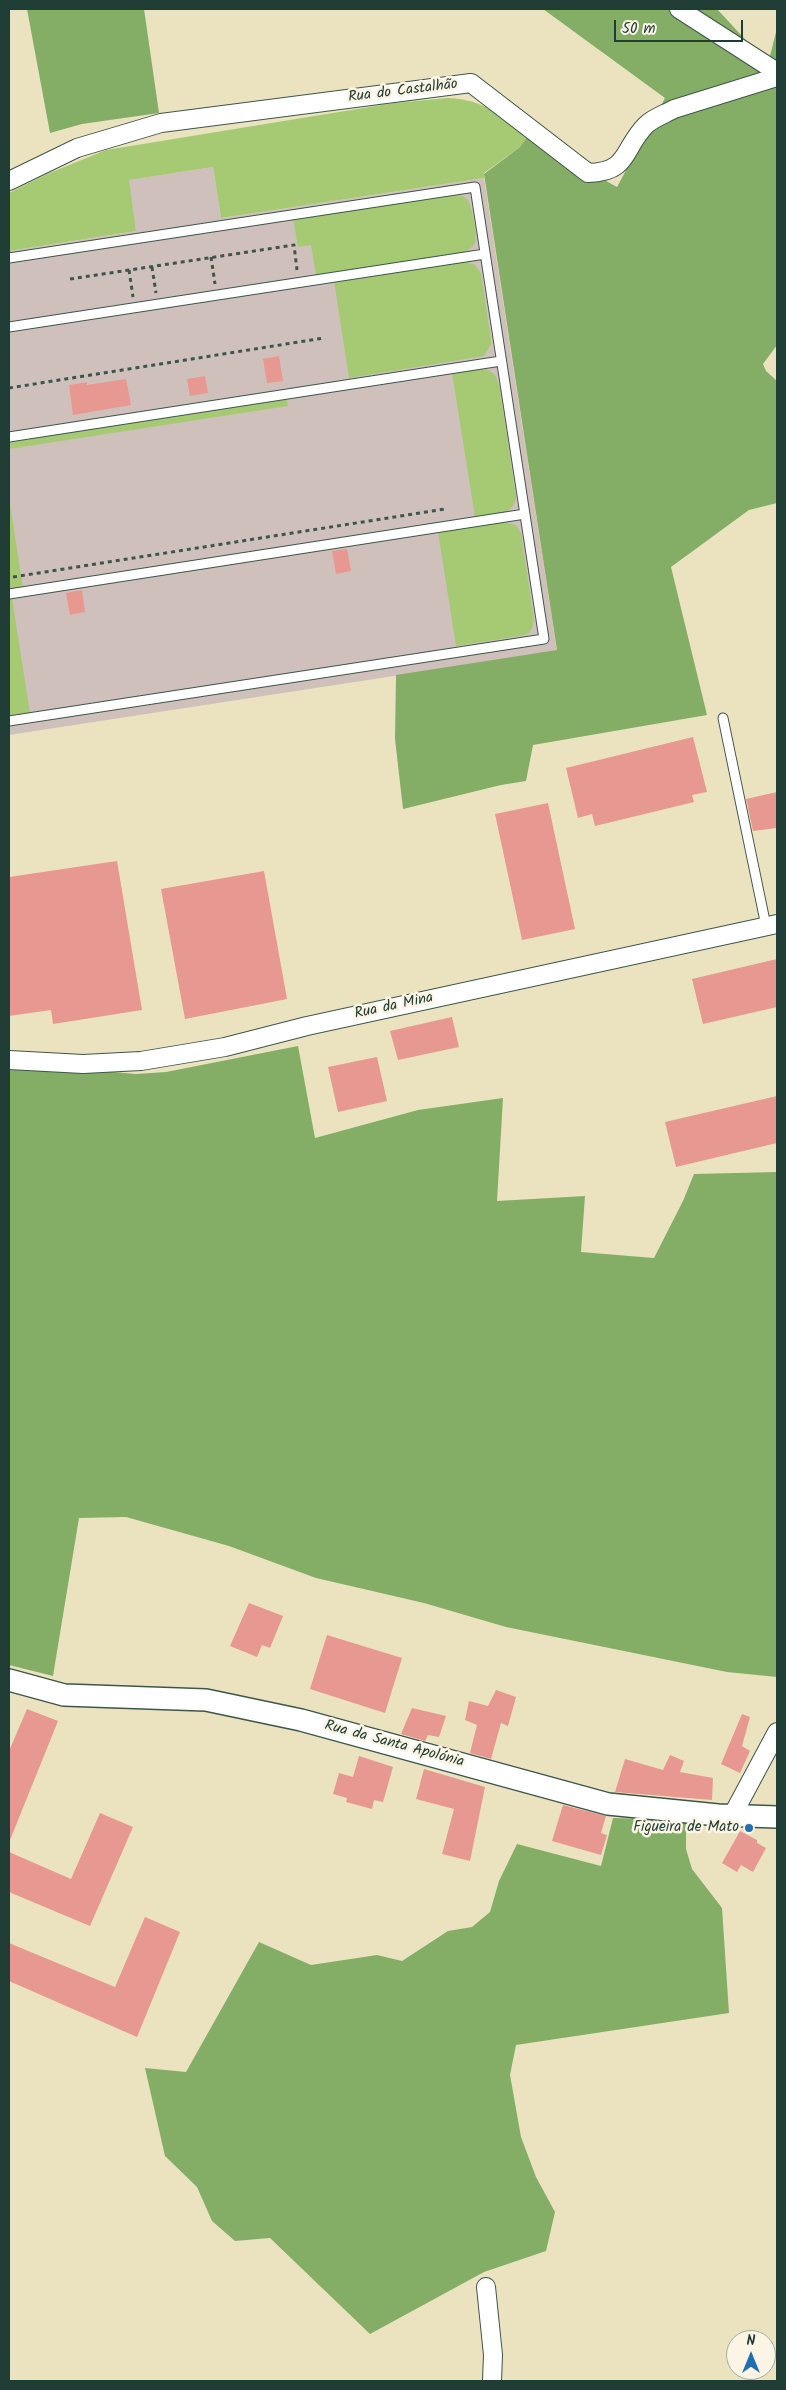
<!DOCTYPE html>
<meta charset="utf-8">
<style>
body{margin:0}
#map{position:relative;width:786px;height:2390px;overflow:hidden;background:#ebe3c0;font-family:Kalam,sans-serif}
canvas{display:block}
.frame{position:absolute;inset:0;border:10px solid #1f3d34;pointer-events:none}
.north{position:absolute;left:726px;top:2330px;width:50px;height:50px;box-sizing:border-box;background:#fcf5e5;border:1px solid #a4ab9e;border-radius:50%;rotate:0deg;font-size:14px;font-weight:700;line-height:20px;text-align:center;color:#1f3d34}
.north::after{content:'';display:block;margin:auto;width:18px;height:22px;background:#1f6fb2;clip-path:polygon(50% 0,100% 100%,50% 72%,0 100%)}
.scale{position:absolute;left:614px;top:20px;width:129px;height:22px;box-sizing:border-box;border:2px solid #1f3d34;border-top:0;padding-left:6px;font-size:15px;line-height:18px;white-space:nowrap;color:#1f3d34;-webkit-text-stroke:4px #fcf5e5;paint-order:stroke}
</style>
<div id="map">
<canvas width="786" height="2390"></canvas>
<div class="frame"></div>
<div class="north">N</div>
<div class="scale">50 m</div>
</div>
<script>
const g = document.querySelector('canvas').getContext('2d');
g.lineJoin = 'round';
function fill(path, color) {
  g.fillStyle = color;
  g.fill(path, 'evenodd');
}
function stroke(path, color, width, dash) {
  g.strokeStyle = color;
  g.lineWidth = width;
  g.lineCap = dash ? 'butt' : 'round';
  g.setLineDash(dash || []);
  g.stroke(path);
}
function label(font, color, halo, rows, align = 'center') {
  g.font = font + ' Kalam,sans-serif';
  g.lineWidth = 5;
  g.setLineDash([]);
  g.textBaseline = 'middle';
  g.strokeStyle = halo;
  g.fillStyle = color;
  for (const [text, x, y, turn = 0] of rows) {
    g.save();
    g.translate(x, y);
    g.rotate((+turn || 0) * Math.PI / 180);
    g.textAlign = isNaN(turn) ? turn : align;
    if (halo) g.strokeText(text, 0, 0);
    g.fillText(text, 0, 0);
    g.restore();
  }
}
const industrial = new Path2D(`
 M213 167 221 218 484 178 557 651 9 735V251L136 231 128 180Z`);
const green = new Path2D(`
 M448 98C486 100 499 115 527 137L520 147 484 173V178L221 218 213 167 129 180 136 231 9 251V193L47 174 106 150 394 103Z
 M453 195C459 195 464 196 468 200 472 206 478 238 475 243 472 248 467 251 462 253L316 275 311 245 298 247 293 218Z
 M463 262 474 264 481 273 491 340V345L484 356 349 378 334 281Z
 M481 369C495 370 497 377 500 389L516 497C514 517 491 515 475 517L452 373Z
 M287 399 288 406 9 449V442Z
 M9 497 23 588 9 590Z
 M504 522 516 525 521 533 534 619C533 629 531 634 521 636L456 646 438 532Z
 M12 598 30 713 9 716V599Z`);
const forest = new Path2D(`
 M27 9H144L159 113 82 124 50 133Z
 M543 9H717L768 64 777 28V345L763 364 766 371 777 381V503L749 510 671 567 707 715 533 745 526 781 501 785 403 809 395 739 396 675 557 650 484 174 520 147 527 137 617 187 665 98Z
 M298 1046 315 1138 418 1110 503 1098 497 1201 585 1196 581 1252 654 1258 683 1201 694 1174 777 1172V1677L727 1672 506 1627 424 1603 316 1578 229 1546 126 1517 79 1518 53 1676 9 1665V1063L136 1074 166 1072Z
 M613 1818 686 1820V1849L692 1869 722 1908 729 2013 516 2045 510 2075 521 2137 536 2177 555 2212 546 2251 484 2272 370 2334 270 2238 235 2241 212 2221 197 2187 165 2156 145 2068 186 2072 259 1942 311 1965 377 1955 402 1961 448 1931 472 1927 490 1912 499 1881 517 1844 601 1866Z`);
const building = new Path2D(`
 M279 356 283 381 267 383 263 359Z
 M205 376 208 393 190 396 187 379Z
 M126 379 131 405 73 415 69 385 87 382V385Z
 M347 549 351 571 336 574 332 551Z
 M82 590 85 612 70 615 66 593Z
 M693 737 707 792 692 795 694 802 595 826 592 814 578 818 566 768Z
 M777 792V828L753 831 746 799Z
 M548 803 575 929 522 940 495 814Z
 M117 861 142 1010 53 1024 51 1010 9 1016V877Z
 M264 871 287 999 185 1019 161 889Z
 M777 959V1007L703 1024 692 979Z
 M452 1017 459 1047 398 1060 390 1031Z
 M377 1057 387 1101 338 1112 328 1067Z
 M777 1096V1143L676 1167 665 1122Z
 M249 1603 283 1616 270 1648 262 1645 257 1657 230 1646Z
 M327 1635 402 1658 385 1713 310 1689Z
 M496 1690 516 1697 508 1726 501 1723 491 1759 470 1753 477 1725 465 1720 469 1701 488 1706Z
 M412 1708 446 1716 439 1737 428 1735 425 1741 401 1734Z
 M27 1709 58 1721 10 1840 9 1751Z
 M742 1714 750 1717 742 1746 750 1751 740 1773 721 1764Z
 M670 1755 684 1761 680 1772 713 1778 712 1800 615 1792 625 1759 663 1770Z
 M359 1756 393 1767 383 1802 374 1800 372 1809 346 1802 347 1798 333 1794 339 1773 353 1777Z
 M424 1769 485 1787 470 1861 442 1854 454 1809 416 1799Z
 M563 1805 606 1816 601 1833 607 1835 601 1855 552 1841Z
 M100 1813 133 1827 90 1926 9 1892V1852L71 1879Z
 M740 1831 757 1840V1843L766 1848 753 1872 741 1865 737 1872 722 1863Z
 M145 1917 180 1932 137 2037 9 1981V1943L115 1987Z`);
const path = new Path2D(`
 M211 257 215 284
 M152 267 156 293
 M129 270 133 297
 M70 279 294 245 297 270
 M9 388 324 338
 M13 577 445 509`);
const service = new Path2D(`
 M9 258 475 187 544 639 9 721
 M9 327 485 254
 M9 437 501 361
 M9 594 525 514
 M723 718 766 926`);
const minor = new Path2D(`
 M679 9 777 72
 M9 181 77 148 161 123 471 83 588 173C630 172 622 149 646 125 653 118 665 114 674 109L777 77
 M9 1060 83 1064 141 1061 225 1047 307 1026 777 924
 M732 1816 777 1732
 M486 2287 493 2355 492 2381`);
const tertiary = new Path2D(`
 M9 1680 64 1695 206 1700 301 1720 608 1804 718 1815 777 1817`);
const markers = [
 [749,1828,5,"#1f6fb2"]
];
const streetNames = [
 ["Rua do Castalhão",403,92,-7],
 ["Rua da Mina",394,1007,-12],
 ["Rua da Santa Apolónia",394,1745,15]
];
const poiNames = [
 ["Figueira de Mato",739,1828]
];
fill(industrial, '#d0c0bc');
fill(green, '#a6ca74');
fill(forest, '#84ae66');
fill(building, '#e79890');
stroke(service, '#3e5649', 11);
stroke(minor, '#3e5649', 20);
stroke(tertiary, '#3e5649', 24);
stroke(path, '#3e5649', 3, [4, 4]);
stroke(service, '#fff', 9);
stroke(minor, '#fff', 18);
stroke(tertiary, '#fff', 21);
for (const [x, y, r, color] of markers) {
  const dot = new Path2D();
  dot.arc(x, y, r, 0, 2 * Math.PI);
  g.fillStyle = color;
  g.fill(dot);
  stroke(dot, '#fcf5e5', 2);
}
label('15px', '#1f3d34', '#fcf5e5', streetNames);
label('15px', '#1f3d34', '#fcf5e5', poiNames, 'right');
</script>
